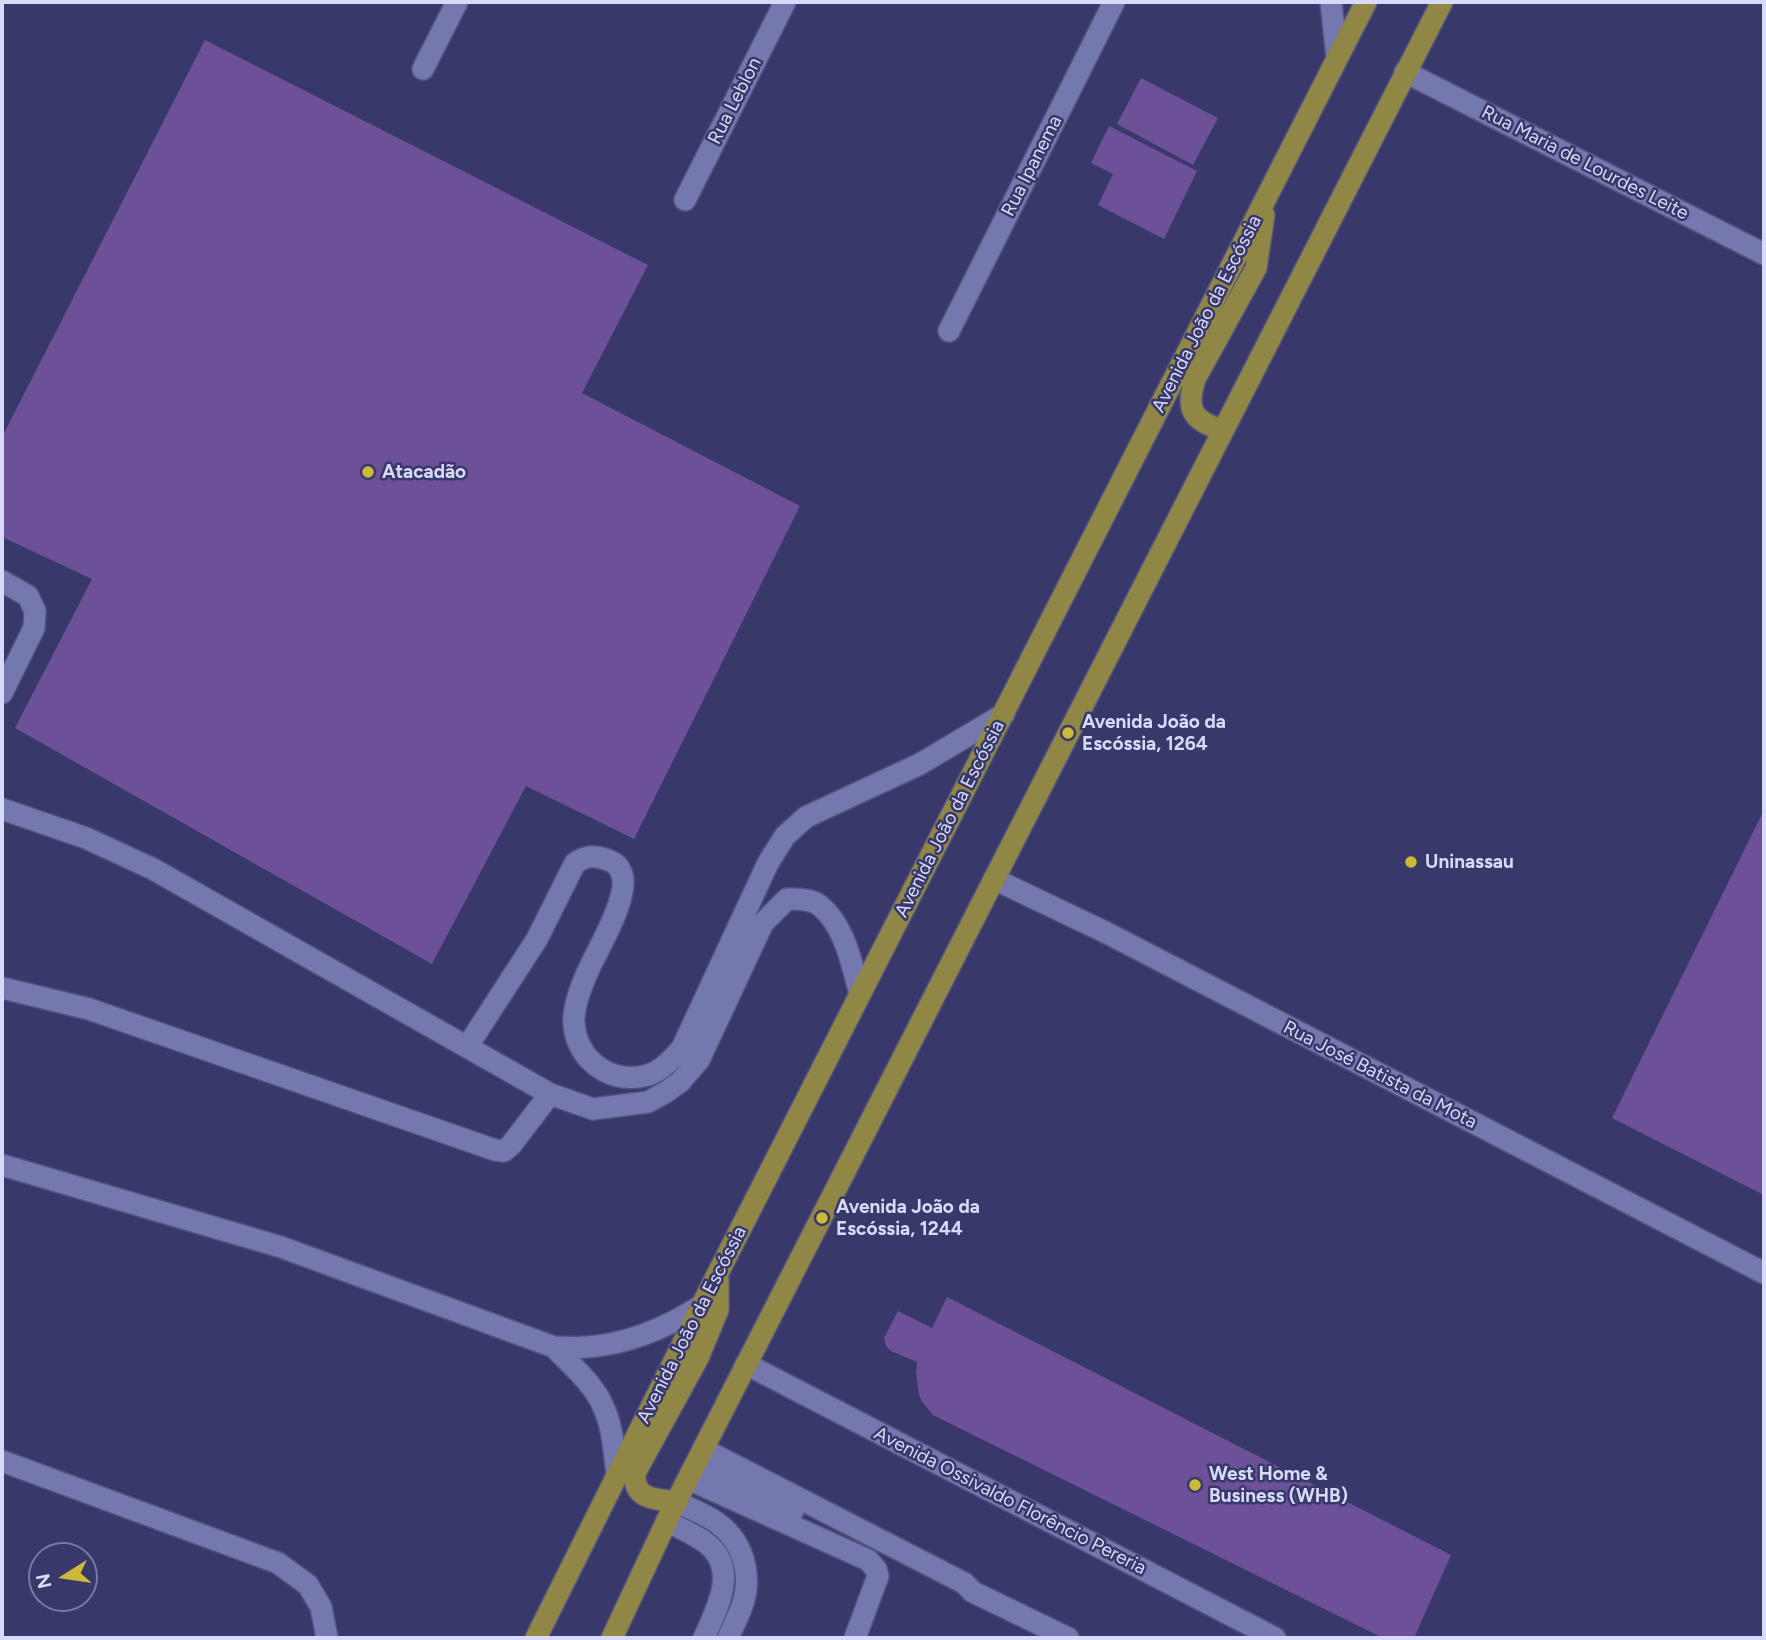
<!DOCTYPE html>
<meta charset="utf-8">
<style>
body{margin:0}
#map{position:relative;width:1766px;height:1640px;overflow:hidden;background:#38396a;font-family:Figtree,sans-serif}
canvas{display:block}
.frame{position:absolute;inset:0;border:4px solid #d7daf8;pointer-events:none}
.north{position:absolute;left:28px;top:1542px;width:70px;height:70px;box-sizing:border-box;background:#38396a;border:2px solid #7879a3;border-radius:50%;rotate:258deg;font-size:19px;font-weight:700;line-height:28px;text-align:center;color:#d7daf8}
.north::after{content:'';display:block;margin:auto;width:24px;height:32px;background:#cdb938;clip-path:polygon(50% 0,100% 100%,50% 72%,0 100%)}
</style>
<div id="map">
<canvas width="1766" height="1640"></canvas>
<div class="frame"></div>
<div class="north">N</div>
</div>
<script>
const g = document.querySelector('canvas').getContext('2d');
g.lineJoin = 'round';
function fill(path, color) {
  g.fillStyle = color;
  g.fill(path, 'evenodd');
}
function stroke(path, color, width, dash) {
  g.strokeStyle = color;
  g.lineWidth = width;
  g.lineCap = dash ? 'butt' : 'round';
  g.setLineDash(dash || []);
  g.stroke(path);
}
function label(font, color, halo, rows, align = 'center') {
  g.font = font + ' Figtree,sans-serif';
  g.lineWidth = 5;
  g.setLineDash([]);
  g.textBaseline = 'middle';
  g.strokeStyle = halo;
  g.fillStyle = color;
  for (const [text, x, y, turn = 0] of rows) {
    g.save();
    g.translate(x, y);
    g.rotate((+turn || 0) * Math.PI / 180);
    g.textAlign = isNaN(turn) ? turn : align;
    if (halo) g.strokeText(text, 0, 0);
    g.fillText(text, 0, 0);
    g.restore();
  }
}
const building = new Path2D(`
 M205 40 648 265 582 393 800 506 634 839 526 786 432 964 15 728 92 579 2 537V437Z
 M1141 78 1218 118 1193 165 1117 124Z
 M1109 126 1197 171 1164 239 1098 205 1113 174 1091 163Z
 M1764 810V1195L1612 1118Z
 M947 1297 1451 1555 1414 1638H1383L933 1415 921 1400 919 1394 916 1373 917 1362 891 1351 886 1346 884 1338 898 1311 932 1328Z`);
const minor = new Path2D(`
 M1331 2 1337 58
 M423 69 457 2
 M1405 72 1764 254
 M685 200 785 2
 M949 331 1114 2
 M2 581 28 596 35 611 34 628 2 693
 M2 809 86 838 153 869 467 1047
 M994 879 1105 932 1764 1273
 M2 988 89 1009 495 1150 504 1151 511 1145 550 1094
 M860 994C852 965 845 925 819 905 811 899 797 899 787 899L763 923 699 1060 680 1082 666 1092 648 1102 593 1109 550 1094 467 1047 537 939 575 863C586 856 593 855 605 859 613 862 618 864 621 872 632 894 597 950 588 971 582 984 575 1003 574 1017 573 1032 578 1045 587 1057 597 1068 608 1075 623 1077 652 1080 665 1068 682 1048L768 863 785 836 806 817 920 764 1004 714
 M2 1165 281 1247 554 1347C565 1347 576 1348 587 1347 629 1344 668 1327 702 1305
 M554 1347C570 1364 593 1383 603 1406 613 1427 614 1452 617 1475
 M746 1364 1275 1638
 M703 1449 964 1583 973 1592 1068 1638
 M2 1461 278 1563 308 1585 321 1607 327 1638
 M696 1464 793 1511
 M688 1479 868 1560 876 1569 878 1576 855 1638
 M677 1502C691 1509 708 1515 720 1525 743 1543 752 1575 743 1603 739 1615 733 1627 728 1638
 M667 1521C679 1528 694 1534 705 1542 740 1568 717 1608 704 1638`);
const major = new Path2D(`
 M1222 430C1191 420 1186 409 1195 379L1256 268 1264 215
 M677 1502C656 1499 633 1500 635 1473L698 1358 718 1310V1279
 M536 1638 718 1273 1366 2
 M612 1638 671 1512 1442 2`);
const markers = [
 [368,472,7,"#cdb938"],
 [1068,733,7,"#cdb938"],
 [1411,862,7,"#cdb938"],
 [822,1218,7,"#cdb938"],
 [1195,1485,7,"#cdb938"]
];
const streetNames = [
 ["Rua Leblon",735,101,-63],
 ["Rua Maria de Lourdes Leite",1585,163,27],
 ["Rua Ipanema",1032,166,-63],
 ["Avenida João da Escóssia",1207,314,-63],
 ["Avenida João da Escóssia",950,819,-63],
 ["Rua José Batista da Mota",1380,1075,27],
 ["Avenida João da Escóssia",692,1325,-63],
 ["Avenida Ossivaldo Florêncio Pereria",1010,1501,27]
];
const poiNames = [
 ["Atacadão",382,472],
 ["Avenida João da",1082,722],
 ["Escóssia, 1264",1082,744],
 ["Uninassau",1425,862],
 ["Avenida João da",836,1207],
 ["Escóssia, 1244",836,1229],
 ["West Home &",1209,1474],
 ["Business (WHB)",1209,1496]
];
fill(building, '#6c5098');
stroke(minor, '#53537d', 24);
stroke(major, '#53537d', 24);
stroke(minor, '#7478ae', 21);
stroke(major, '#908747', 21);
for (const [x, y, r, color] of markers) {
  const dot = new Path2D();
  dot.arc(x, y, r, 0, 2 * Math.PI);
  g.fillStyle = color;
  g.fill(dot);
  stroke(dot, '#38396a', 2.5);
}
label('19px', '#d7daf8', '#38396a', streetNames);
label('bold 19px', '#d7daf8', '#38396a', poiNames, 'left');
</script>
